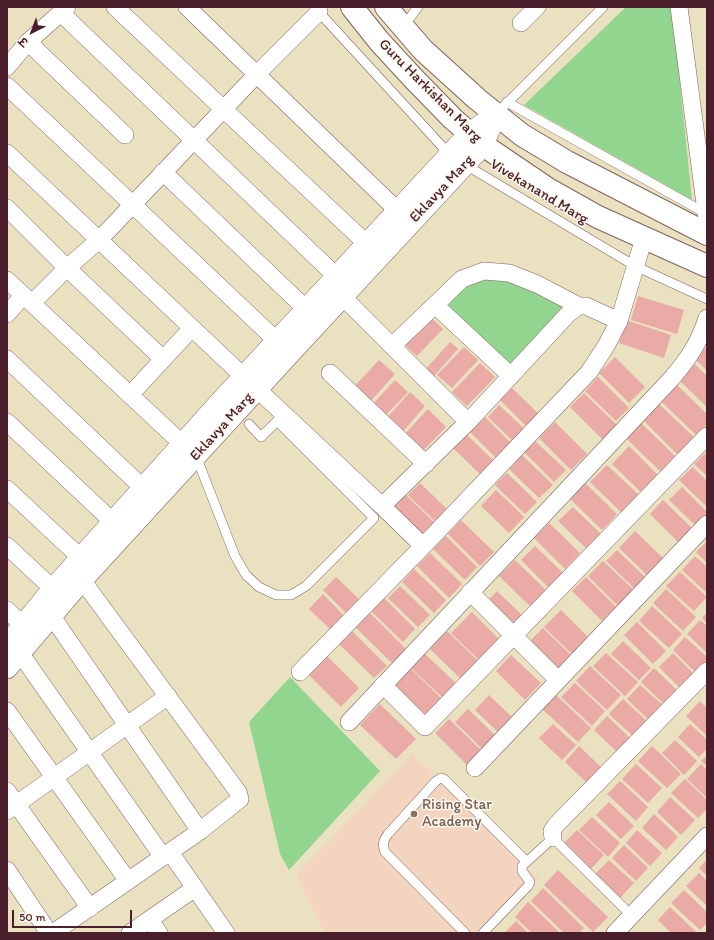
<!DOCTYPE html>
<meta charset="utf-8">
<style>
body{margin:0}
#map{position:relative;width:714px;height:940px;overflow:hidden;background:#e9e1bf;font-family:Itim,"Playpen Sans Deva",sans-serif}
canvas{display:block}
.frame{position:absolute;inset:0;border:8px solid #4a1f2b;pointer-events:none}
.north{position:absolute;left:12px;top:12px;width:40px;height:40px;-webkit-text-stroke:3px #fbf7ec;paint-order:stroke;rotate:222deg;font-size:11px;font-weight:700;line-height:16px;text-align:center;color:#4a1f2b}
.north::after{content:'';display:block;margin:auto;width:14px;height:18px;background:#4a1f2b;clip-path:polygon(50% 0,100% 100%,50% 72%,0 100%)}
.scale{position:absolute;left:12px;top:910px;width:120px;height:18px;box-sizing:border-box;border:2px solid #4a1f2b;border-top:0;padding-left:5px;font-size:12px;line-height:14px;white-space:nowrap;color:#4a1f2b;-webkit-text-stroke:3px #fbf7ec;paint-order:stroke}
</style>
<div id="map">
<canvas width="714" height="940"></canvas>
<div class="frame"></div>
<div class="north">उ</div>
<div class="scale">50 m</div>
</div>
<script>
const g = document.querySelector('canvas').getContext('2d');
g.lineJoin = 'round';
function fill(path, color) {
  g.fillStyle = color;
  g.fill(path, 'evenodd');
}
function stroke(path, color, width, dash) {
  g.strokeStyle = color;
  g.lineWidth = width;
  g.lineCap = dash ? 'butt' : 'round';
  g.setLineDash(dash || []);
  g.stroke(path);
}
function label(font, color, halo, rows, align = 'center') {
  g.font = font + ' Itim,sans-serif';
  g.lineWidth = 3;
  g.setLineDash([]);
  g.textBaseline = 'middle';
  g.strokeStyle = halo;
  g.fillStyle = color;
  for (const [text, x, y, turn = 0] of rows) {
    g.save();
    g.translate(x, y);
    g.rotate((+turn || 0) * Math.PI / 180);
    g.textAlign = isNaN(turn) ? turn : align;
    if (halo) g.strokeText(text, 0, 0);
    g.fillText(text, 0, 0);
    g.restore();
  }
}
const built = new Path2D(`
 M412 753 539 879 488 933H325L296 876Z`);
const green = new Path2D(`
 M626 7H672L692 200 524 105Z
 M493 274 527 283 565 309 507 369 445 309 468 283Z
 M290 677 380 771 289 870 280 854 249 722Z`);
const building = new Path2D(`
 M638 296 684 310 677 334 631 320Z
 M429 315 443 329 417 356 403 343Z
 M626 320 671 335 664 358 619 343Z
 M450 342 458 349 434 376 426 369Z
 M707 346V371L695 359Z
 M464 347 478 360 452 388 437 375Z
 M615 357 645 387 629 403 599 373Z
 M379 360 395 374 367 405 351 390Z
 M480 363 495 377 467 406 452 392Z
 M695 364 707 376V407L679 380Z
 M598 377 629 408 616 421 585 391Z
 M395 380 408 392 381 420 369 408Z
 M677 385 707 414V424L696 435 662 402Z
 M512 388 544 419 532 432 500 400Z
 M410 392 425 406 400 435 384 421Z
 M584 393 619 427 605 442 570 407Z
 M658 403 697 440 680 457 642 419Z
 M499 405 530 434 518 446 488 417Z
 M428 409 446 427 420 454 402 437Z
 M485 417 515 447 501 463 470 432Z
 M555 422 587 454 571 470 539 438Z
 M640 422 678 459 663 474 625 437Z
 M462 430 498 465 485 479 449 444Z
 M535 441 566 470 554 482 524 452Z
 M629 446 661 478 644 495 612 464Z
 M705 453 707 456V476L694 464Z
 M522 455 553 485 539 498 509 469Z
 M607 465 642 498 625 516 590 482Z
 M693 467 707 481V507L679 480Z
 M507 473 537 502 525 514 495 485Z
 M580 478 617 514 602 530 565 494Z
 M420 483 452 514 440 526 408 495Z
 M682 487 707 512V520L699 529 669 500Z
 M496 490 524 517 509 533 481 506Z
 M403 492 439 527 426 540 390 505Z
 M663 500 696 532 682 546 650 514Z
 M573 507 605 538 591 553 558 521Z
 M461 520 494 552 480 566 448 534Z
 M549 523 580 553 565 569 534 538Z
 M635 531 663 558 647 575 619 548Z
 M446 536 477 567 465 580 433 549Z
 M707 541V563L696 552Z
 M535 546 569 579 554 593 521 560Z
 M617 550 646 578 635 589 606 561Z
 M430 553 462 584 449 598 417 566Z
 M695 556 707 567V593L682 570Z
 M515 560 550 594 534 610 499 576Z
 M603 561 634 590 618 606 588 576Z
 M414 569 446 600 434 613 402 582Z
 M680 572 707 597 694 611 666 586Z
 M336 577 364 604 351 618 323 590Z
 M586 577 616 607 602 621 572 591Z
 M400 586 430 615 418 627 388 598Z
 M666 589 696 617 683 631 653 603Z
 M497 591 523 616 513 627 486 602Z
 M323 594 348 620 335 634 309 609Z
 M384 598 415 629 403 642 371 611Z
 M652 606 682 634 669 648 639 621Z
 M561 610 590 639 574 656 544 627Z
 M369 612 407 650 393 664 355 627Z
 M472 612 504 644 484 665 451 633Z
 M707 612V623L702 618Z
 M700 620 707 626V653L687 634Z
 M637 622 666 651 653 664 624 635Z
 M543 628 576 660 562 674 529 642Z
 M351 630 387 666 374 678 338 643Z
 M447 631 482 665 465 683 430 649Z
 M685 637 707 657V661L696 673 673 650Z
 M623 641 651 668 639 680 611 654Z
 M420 649 460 687 446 701 406 663Z
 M323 652 359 688 341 707 305 671Z
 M606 653 638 682 625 696 593 666Z
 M673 653 695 675 681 689 659 667Z
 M511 655 541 683 525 700 496 671Z
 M405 663 447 704 429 722 387 681Z
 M590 666 621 695 607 710 576 681Z
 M654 668 682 695 669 709 641 682Z
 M575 683 605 711 592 726 561 697Z
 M640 685 666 708 652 723 627 699Z
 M489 695 517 722 502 736 475 710Z
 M556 695 591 728 578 742 542 709Z
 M623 699 650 724 636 739 609 714Z
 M700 701 707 708V736L686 716Z
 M380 704 416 739 396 759 360 725Z
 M468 709 497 737 484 751 455 722Z
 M607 716 632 740 618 753 594 730Z
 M449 719 483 752 469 767 435 733Z
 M553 724 576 745 562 760 539 738Z
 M690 724 707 740V749L699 757 678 737Z
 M675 740 697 761 684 775 662 753Z
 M579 746 601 767 587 783 565 762Z
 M652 746 681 774 667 788 638 761Z
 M707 755V766L701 761Z
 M636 764 662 788 648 803 622 779Z
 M701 764 707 770V798L687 779Z
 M685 779 707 800V809L698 818 671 793Z
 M620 781 648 807 636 821 607 794Z
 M670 797 695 820 681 835 657 812Z
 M609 802 634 826 621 839 596 815Z
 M654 814 678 837 666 850 642 828Z
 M592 817 620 843 608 857 579 830Z
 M577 830 604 855 590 870 563 844Z
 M637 830 662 853 650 866 626 843Z
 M624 845 648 868 636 881 612 858Z
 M707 859V876L699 868Z
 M609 860 634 883 620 898 594 875Z
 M558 870 608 917 593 932 544 885Z
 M699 873 707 881V906L686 886Z
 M543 888 584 928 579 933H564L531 901Z
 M684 890 707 912V923L700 930 671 903Z
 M528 902 560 933H532L515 917Z
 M670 907 696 932 695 933H671L658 920Z
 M516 921 528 933H504Z`);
const service = new Path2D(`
 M317 10 450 155
 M403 27 418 7
 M507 102 707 214
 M504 106 603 7
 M464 164 635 266 707 299
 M196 456 235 556 246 575 259 587 276 595H291L306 586 374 518 277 421 261 437 249 424
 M465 933 385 852C382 844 383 841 388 834L436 781 441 778 444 779 526 861
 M483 933 528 886 530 882 522 871V866L553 838 632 916`);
const minor = new Path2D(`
 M115 7 367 244
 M187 7 398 211
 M679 7 707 219
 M61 13 337 277
 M521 23 537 7
 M28 42 125 135
 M7 67 28 42 67 7
 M7 86 277 341
 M7 153 244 377
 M163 172 307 310
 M7 208 67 268 163 359
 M7 280 191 452
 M342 296 468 422
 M32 303 67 268 99 240 257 74 319 12
 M435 305 511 376
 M7 314 23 296
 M392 346 462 279 484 271 509 273 537 284 579 306
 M7 359 143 488
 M330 373 426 464
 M257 389 382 506 468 422 569 313 579 306H586L619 321
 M130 395 192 328
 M7 422 113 522
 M7 489 81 558
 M382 506 423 546
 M7 546 53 589
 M470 592 558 680
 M7 610 31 633
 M51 615 200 831
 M20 653 163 857
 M300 672 429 540 589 372 606 346 619 321 644 238
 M383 685 425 727 707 436
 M7 711 128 881
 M349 722 672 378C689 358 699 343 707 318
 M475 768 707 524
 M7 791 90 908
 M7 811 168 696
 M553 838 552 831 556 825 707 671
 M170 852 226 933
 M7 870 49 933
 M150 920 159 933
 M53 933 200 831 240 799 238 792 82 580
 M130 933 195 888
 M615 933 707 836`);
const tertiary = new Path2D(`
 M7 645 53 589 221 401 469 134 484 123
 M7 668 82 580 293 350 483 145 496 114`);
const secondary = new Path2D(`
 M352 7 379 41 414 79 453 119 483 145 548 189 598 217 707 266
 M386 7 423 50 477 99 522 135 567 162 707 234`);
const markers = [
 [414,814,4,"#8d6e63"]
];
const streetNames = [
 ["Guru Harkishan Marg",430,91,45],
 ["Eklavya Marg",442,189,-47],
 ["Vivekanand Marg",539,192,31],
 ["Eklavya Marg",222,427,-48]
];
const educationNames = [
 ["Rising Star",422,805],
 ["Academy",422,822]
];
fill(built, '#f3d4bf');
fill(green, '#92d58e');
fill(building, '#eaaaa6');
stroke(service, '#82635f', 10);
stroke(minor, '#82635f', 18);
stroke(tertiary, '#82635f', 22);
stroke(secondary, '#82635f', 24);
stroke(service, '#fff', 9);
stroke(minor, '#fff', 17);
stroke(tertiary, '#fff', 21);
stroke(secondary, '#fff', 22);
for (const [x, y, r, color] of markers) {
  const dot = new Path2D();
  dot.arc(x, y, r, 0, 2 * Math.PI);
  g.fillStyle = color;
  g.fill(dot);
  stroke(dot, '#fbf7ec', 1.5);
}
label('15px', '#4a1f2b', '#fbf7ec', streetNames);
label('15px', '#785e54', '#fbf7ec', educationNames, 'left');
</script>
